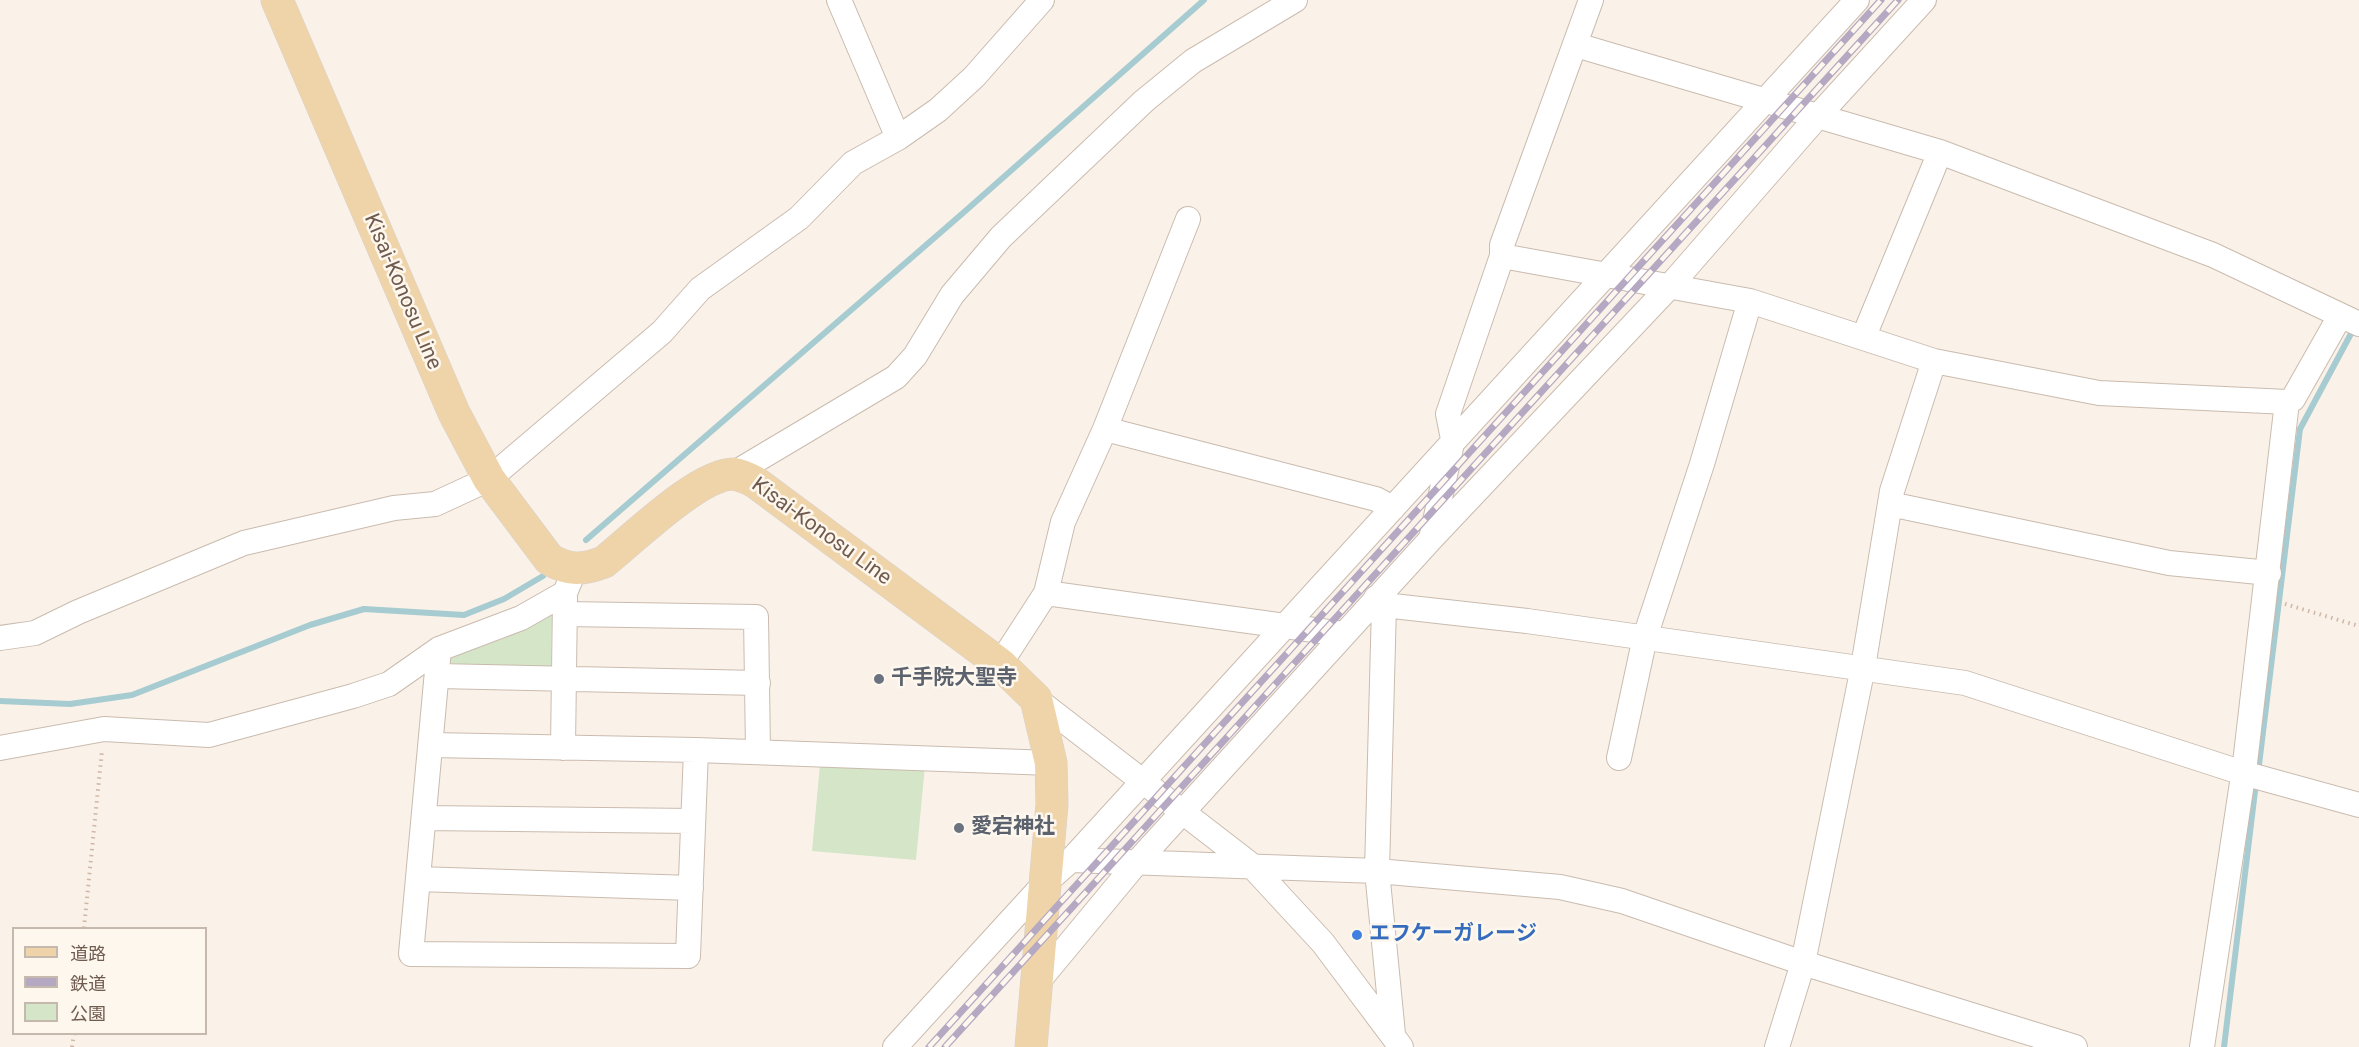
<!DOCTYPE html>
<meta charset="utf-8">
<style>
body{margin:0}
#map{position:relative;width:2359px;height:1047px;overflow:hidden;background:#faf2e8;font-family:Roboto,"Noto Sans JP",sans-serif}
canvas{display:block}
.legend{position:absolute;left:12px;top:927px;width:195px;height:108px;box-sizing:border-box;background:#fdf7ee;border:2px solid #c5b9ae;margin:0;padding:8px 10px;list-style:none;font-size:18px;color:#705b4f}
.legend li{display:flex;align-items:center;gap:12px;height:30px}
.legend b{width:30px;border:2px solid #c5b9ae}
</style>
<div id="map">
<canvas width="2359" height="1047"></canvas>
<ul class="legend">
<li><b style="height:8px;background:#f0d4a9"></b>道路</li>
<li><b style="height:8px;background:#b5a8c2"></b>鉄道</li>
<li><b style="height:16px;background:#d4e5c8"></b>公園</li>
</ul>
</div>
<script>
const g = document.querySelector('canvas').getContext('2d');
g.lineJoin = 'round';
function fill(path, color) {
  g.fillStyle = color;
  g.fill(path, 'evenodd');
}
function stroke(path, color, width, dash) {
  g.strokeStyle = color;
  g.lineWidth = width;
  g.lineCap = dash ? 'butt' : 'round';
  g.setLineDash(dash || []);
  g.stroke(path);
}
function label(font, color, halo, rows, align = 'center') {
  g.font = font + ' Roboto,"Noto Sans JP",sans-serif';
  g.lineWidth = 5;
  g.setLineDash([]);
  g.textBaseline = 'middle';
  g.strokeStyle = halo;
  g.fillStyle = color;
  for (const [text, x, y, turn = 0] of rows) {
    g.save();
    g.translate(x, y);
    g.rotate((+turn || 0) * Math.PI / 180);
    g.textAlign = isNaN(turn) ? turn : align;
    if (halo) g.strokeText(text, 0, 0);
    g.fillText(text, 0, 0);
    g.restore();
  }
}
const green = new Path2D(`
 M552 615 551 666 545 671 455 669 449 663 450 658 507 637Z
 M820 764 925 766 916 860 812 851Z`);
const stream = new Path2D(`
 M586 540 963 213 1204 0
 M0 701 70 704 132 695 310 625 364 609 464 615 504 599 543 576
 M2258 773 2300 429 2354 328
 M2224 1047 2256 783`);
const path = new Path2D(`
 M2285 604 2359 626
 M84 928 102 750
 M72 1047 74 1034`);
const minor = new Path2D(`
 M839 0 898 138
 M1576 45 1940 152 2213 255 2359 324
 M1502 256 1750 301 1934 361 2099 393 2287 402 2293 399 2340 316
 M1864 336 1940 152
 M1105 429 1376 499 1393 508
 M733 474 896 377 915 356 952 295 1001 237 1144 101 1193 61 1295 0
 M1890 504 2169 563 2269 573
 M1431 539 1453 439 1448 414 1502 256V245L1591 0
 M1046 593 1063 522 1105 429 1188 219
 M1376 598 1384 605 1527 621 1965 683 2243 773 2359 805
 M1384 605 1377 871 1393 1034
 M565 614 756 617 758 751
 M0 638 35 633 78 612 244 543 394 508 435 504 489 479 662 332 700 289 799 218 853 163 898 138 938 110 974 77 1042 0
 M439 649 411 954 688 956 696 750 1051 763
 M1000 664 1046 593 1343 634
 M438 676 758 683
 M1036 699 1250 864 1323 943 1401 1047
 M431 745 696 750
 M0 748 104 729 209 735 353 696 389 684 439 649 521 618 565 593 575 569
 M563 748 565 598
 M1619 758 1645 637 1702 464 1750 301
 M424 818 693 821
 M1071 860 1377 871 1560 887 1622 901 1803 963 2075 1047
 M418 879 691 888
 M1036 984 1138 861 1431 539 1670 286 1818 116 1924 0
 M895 1047 1045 883 1071 860 1857 0
 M1777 1047 1803 963 1863 667 1892 491 1934 361
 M2202 1047 2245 763 2287 402`);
const major = new Path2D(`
 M277 0 454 413 489 479 549 559C569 571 583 570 604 562 633 539 699 474 733 474 741 475 749 479 755 482L1000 664 1036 699 1051 763 1052 804 1031 1047`);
const rail = new Path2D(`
 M929 1047 1881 0
 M945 1047 1898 0`);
const markers = [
 [879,679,6,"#6b7280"],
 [959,828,6,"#6b7280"],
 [1357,935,6,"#3f7fe0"]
];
const streetNames = [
 ["Kisai-Konosu Line",402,292,67],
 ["Kisai-Konosu Line",821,532,36]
];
const worshipNames = [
 ["千手院大聖寺",891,679],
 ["愛宕神社",971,828]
];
const shopNames = [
 ["エフケーガレージ",1369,935]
];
fill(green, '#d4e5c8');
stroke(stream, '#a6cbd1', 6);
stroke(minor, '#cabbaf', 26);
stroke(major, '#d7d1ce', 33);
stroke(path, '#d0b6a6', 4, [1.5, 4.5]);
stroke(minor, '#fff', 24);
stroke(major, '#f0d4a9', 32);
stroke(rail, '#b5a8c2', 7);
stroke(rail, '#fdf7ee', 4.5, [14]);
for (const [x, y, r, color] of markers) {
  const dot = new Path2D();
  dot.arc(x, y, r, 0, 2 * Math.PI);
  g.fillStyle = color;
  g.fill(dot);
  stroke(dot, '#fdf7ee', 2);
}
label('21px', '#705b4f', '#fdf7ee', streetNames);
label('bold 21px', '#5b616d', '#fdf7ee', worshipNames, 'left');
label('bold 21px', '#366cbe', '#fdf7ee', shopNames, 'left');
</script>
